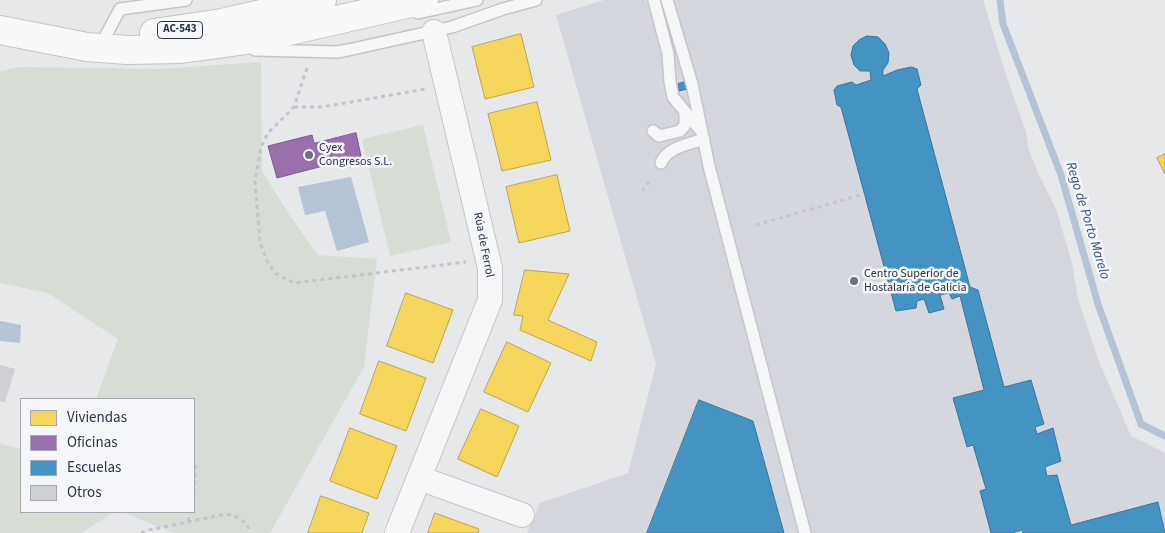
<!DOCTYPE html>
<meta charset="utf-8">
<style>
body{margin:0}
#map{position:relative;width:1165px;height:533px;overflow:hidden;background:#e6e8ea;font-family:"Source Sans 3",sans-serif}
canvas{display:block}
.legend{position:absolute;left:20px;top:398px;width:175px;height:115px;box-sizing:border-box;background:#f4f6f9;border:1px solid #a4a8b1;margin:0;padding:6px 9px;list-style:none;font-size:15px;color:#2b3445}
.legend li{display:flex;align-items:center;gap:10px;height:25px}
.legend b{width:25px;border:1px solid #a4a8b1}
</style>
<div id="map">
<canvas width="1165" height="533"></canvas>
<ul class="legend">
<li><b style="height:14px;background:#f6d55c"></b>Viviendas</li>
<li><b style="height:14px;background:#9970ab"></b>Oficinas</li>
<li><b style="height:14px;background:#4393c3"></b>Escuelas</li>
<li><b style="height:14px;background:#ced0d3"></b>Otros</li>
</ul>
</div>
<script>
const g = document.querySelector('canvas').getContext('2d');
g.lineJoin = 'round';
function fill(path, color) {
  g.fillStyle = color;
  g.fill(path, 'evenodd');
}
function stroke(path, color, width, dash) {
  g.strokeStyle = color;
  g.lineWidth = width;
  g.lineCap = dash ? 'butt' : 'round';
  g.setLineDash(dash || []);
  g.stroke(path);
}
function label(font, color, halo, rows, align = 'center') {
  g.font = font + ' "Source Sans 3",sans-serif';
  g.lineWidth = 5;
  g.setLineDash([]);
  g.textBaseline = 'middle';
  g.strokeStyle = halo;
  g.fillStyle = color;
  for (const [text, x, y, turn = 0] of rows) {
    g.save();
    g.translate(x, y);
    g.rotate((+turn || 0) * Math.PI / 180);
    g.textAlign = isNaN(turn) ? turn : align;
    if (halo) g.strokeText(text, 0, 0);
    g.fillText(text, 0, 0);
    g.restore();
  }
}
const built = new Path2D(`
 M604 0H645L648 4 660 0H983L1006 75 1026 132 1029 151 1040 177 1056 209 1072 263 1078 299 1098 359 1131 436 1165 453V533H527L540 503 628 473 656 364 556 15Z`);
const green = new Path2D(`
 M261 62 262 171 290 216 318 255 377 259 364 367 270 533H174L122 512H194V399H96L118 339 48 293 0 283V71L21 67 158 69Z
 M423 125 451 242 390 256 362 139Z
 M0 444 21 449V512H114L81 533H0Z`);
const water = new Path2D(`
 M351 177 369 242 337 251 325 211 305 215 298 187Z
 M0 321 21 325 20 343 0 341Z`);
const homes = new Path2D(`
 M521 34 534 87 485 99 472 47Z
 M537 102 551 160 502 171 488 114Z
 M1165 154V174L1157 158Z
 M557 175 570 231 519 243 506 187Z
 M525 270 569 274 548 320 597 342 591 361 520 330 523 316 514 315Z
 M406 293 453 310 433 363 387 346Z
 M507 342 551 363 528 412 484 392Z
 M379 361 426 378 406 431 360 414Z
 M481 409 519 426 497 477 458 459Z
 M350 428 397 446 377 499 330 481Z
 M321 496 369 513 362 533H308Z
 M435 513 479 529 478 533H428Z`);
const offices = new Path2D(`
 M356 133 361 156 277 178 268 146 312 135 314 143Z`);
const schools = new Path2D(`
 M867 36 878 37 885 44 889 53 888 63 883 70V76L897 70 911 67 917 69 921 85 917 89 970 287 978 290 1004 387 1031 380 1044 424 1035 427 1037 434 1053 428 1061 461 1045 467 1047 476 1057 475 1071 525 1158 502 1165 533H1023L1022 530 1012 533H991L980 491 986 489 973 445 967 447 953 398 984 390 960 296 952 299 949 293 940 295 944 309 929 313 924 299 917 301 916 308 896 311 841 107 837 105 834 90 837 86 852 82 856 85 871 80 870 71H860L854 65 851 55 853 46 859 40Z
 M685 82 687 89 679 91 678 84Z
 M699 400 753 421 784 533H647Z`);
const stream = new Path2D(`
 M1000 0 1003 24 1061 175 1098 304 1141 424 1165 436`);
const building = new Path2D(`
 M0 365 15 369 5 402 0 401Z`);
const path = new Path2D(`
 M307 68 294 107 268 133 261 147 255 182 260 242 267 261 276 274 294 283 466 262
 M294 107H322L426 89
 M642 191 650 181
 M756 225 864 194
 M194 493 196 461
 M188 521 190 512
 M141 533 149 530 226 514C239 516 246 521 251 533`);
const lane = new Path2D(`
 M654 0 668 54 670 82 673 97 701 131
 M667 0 692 84 709 166 805 533
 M418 13 477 0
 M105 37 120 9 186 0
 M255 50 337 52 348 50 452 27 503 9 536 0
 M653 131 659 136 680 131 685 125V113
 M661 163C667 147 690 144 704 139`);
const street = new Path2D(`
 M419 478 522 515
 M397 533 490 300V268L434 32`);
const primary = new Path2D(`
 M0 30 87 47 127 50 181 49 254 39 424 0
 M154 33 222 23 322 0`);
const markers = [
 [309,155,5,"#6c737f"],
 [854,281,5,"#6c737f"]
];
const shields = [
 [180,30,45]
];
const shieldNames = [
 ["AC-543",180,30]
];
const poiNames = [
 ["Cyex",319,148],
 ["Congresos S.L.",319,162],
 ["Centro Superior de",864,274],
 ["Hostalaría de Galicia",864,288]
];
const streetNames = [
 ["Rúa de Ferrol",483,245,79]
];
const waterNames = [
 ["Rego de Porto Marelo",1087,221,73]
];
fill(built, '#d4d7dd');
fill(green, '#d6ded6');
fill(water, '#b4c4d5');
fill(homes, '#f6d55c');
stroke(homes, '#b9a555', 1);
fill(offices, '#9970ab');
stroke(offices, '#785e8c', 1);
fill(schools, '#4393c3');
stroke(schools, '#3c769d', 1);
stroke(stream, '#b4c4d5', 7);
fill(building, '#ced0d3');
stroke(lane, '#c4c6c8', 14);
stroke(street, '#c4c6c8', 26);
stroke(primary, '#c2c5c8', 30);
stroke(path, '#c5c6ca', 3, [4, 4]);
stroke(lane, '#f5f6f7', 11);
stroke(street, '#f5f6f7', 24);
stroke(primary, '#f8f8f8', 28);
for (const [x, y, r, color] of markers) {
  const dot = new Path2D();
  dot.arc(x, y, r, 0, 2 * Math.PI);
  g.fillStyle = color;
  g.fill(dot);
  stroke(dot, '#f4f6f9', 2);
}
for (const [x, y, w] of shields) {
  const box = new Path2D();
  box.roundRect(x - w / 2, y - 8.5, w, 17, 4);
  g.fillStyle = '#f4f6f9';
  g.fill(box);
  stroke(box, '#2b3445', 1);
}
label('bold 11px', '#2b3445', null, shieldNames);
label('12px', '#2b3445', '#f4f6f9', poiNames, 'left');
label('12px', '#2b3445', '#f4f6f9', streetNames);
label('italic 14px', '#34527a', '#f4f6f9', waterNames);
</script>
